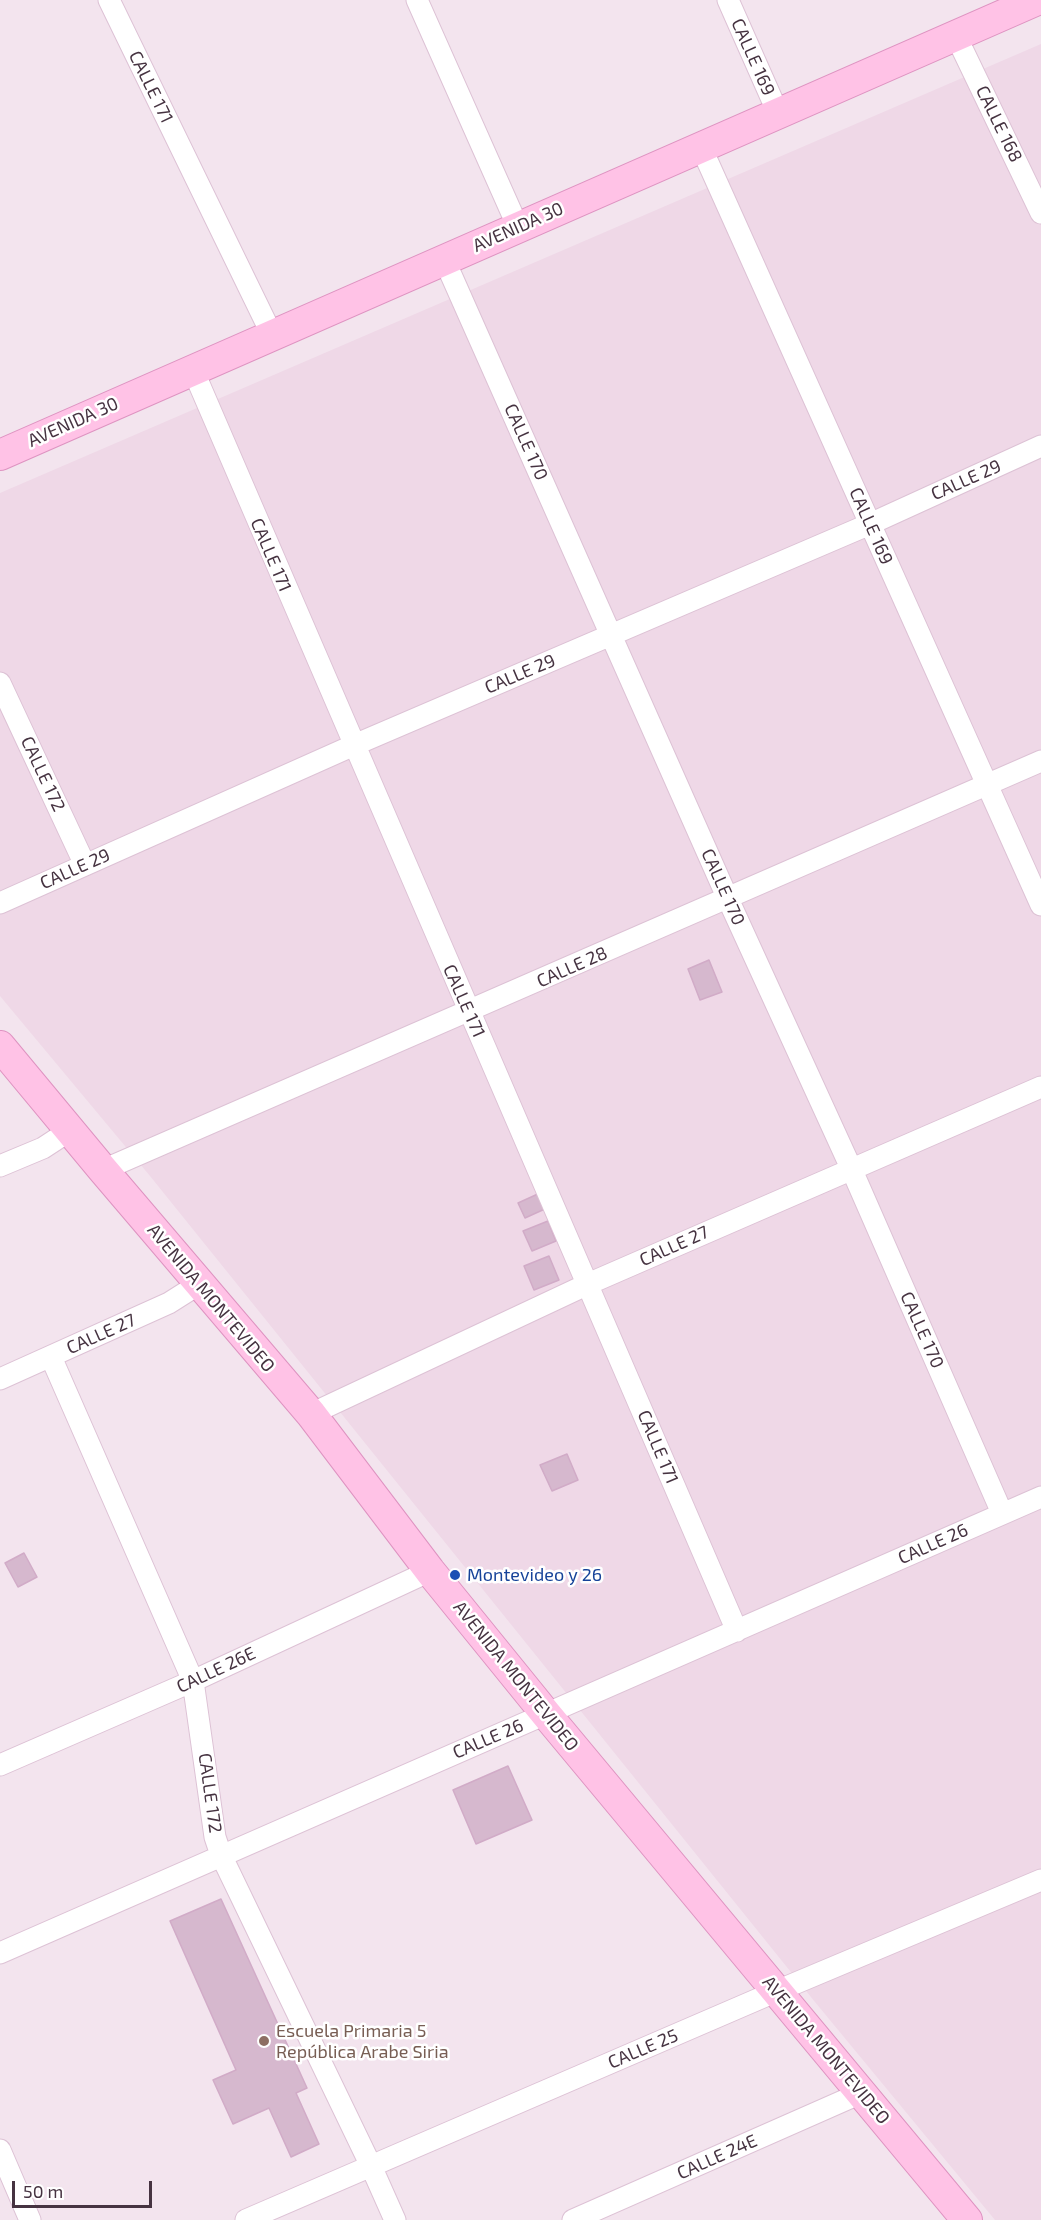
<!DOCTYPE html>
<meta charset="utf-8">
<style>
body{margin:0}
#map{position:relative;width:1041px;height:2220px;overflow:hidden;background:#f3e4ee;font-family:"Exo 2",sans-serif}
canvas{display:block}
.scale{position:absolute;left:12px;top:2181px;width:140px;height:27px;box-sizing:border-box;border:3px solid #463341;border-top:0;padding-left:8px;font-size:18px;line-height:21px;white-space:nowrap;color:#463341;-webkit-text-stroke:4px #fff;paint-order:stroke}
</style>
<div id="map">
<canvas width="1041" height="2220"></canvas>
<div class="scale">50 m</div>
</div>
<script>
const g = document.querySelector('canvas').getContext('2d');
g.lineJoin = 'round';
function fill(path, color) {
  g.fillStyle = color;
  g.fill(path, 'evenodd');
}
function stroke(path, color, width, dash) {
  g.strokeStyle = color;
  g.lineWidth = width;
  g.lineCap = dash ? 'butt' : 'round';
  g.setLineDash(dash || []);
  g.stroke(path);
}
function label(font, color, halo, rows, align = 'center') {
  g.font = font + ' "Exo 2",sans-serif';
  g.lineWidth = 5;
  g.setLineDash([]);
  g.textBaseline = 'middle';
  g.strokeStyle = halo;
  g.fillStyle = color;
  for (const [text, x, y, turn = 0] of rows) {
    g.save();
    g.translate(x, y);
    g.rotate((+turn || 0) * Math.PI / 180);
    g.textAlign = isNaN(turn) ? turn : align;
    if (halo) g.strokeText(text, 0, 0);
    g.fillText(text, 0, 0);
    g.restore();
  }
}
const residential = new Path2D(`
 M1041 44V2220H995L815 2002 150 1176 0 996V493Z`);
const building = new Path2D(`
 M709 960 722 992 700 1000 688 969Z
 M540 1193 547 1208 525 1218 518 1203Z
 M548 1221 556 1241 532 1251 523 1231Z
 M549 1256 559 1280 534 1290 524 1266Z
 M567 1454 578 1480 552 1491 540 1465Z
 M24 1553 37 1577 18 1587 5 1563Z
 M508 1766 532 1820 476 1844 453 1790Z
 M221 1899 307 2088 296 2093 319 2144 291 2157 269 2108 233 2124 213 2080 236 2070 170 1921Z`);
const street = new Path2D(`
 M109 0 272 335
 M417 0 518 227
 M728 0 778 113
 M956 36 1041 213
 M701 147 1041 905
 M444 259 728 899 851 1168 1002 1513
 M193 370C372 792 557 1210 737 1631
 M0 683 85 865
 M0 903 352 746 870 524 1041 446
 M0 1166 43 1148 69 1131
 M103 1170 1041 761
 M51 1357 193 1681 215 1837 221 1855 371 2166 395 2220
 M0 1379 169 1303 199 1284
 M311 1414 588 1284 1041 1087
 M0 1765 193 1681 430 1571
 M0 1953 1041 1497
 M0 2150 30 2220
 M246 2220 777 1991 1041 1880
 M573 2220 861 2093`);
const secondary = new Path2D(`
 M0 455 1037 0
 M0 1046 103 1170 311 1414 430 1571 546 1714 967 2220`);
const markers = [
 [455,1575,6,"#1a4fb4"],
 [264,2041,6,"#8d6e63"]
];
const streetNames = [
 ["CALLE 169",753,57,66],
 ["CALLE 171",151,87,64],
 ["CALLE 168",999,124,64],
 ["AVENIDA 30",518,227,-24],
 ["AVENIDA 30",73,422,-24],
 ["CALLE 170",526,442,66],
 ["CALLE 29",966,480,-24],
 ["CALLE 169",871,526,66],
 ["CALLE 171",271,555,67],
 ["CALLE 29",520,674,-23],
 ["CALLE 172",43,774,65],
 ["CALLE 29",75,869,-24],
 ["CALLE 170",723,887,66],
 ["CALLE 28",572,967,-24],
 ["CALLE 171",464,1001,66],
 ["CALLE 27",674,1246,-24],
 ["AVENIDA MONTEVIDEO",211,1298,50],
 ["CALLE 170",922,1330,66],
 ["CALLE 27",101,1334,-24],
 ["CALLE 171",658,1447,67],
 ["CALLE 26",933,1544,-24],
 ["CALLE 26E",216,1670,-25],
 ["AVENIDA MONTEVIDEO",516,1676,51],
 ["CALLE 26",488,1739,-23],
 ["CALLE 172",210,1793,82],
 ["CALLE 25",643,2049,-23],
 ["AVENIDA MONTEVIDEO",826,2050,50],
 ["CALLE 24E",717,2157,-24]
];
const transitNames = [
 ["Montevideo y 26",467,1575]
];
const educationNames = [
 ["Escuela Primaria 5",276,2031],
 ["República Arabe Siria",276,2052]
];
fill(residential, '#efd8e7');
fill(building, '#d6b8ce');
stroke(building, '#d1abc7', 1.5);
stroke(street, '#ddc2d5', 23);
stroke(secondary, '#de93c1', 32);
stroke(street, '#fff', 21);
stroke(secondary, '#ffc2e6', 30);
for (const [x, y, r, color] of markers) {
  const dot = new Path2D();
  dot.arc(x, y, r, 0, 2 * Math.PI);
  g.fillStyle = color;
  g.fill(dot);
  stroke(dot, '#fff', 2);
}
label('18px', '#463341', '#fff', streetNames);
label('18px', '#164399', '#fff', transitNames, 'left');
label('18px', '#785e54', '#fff', educationNames, 'left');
</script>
